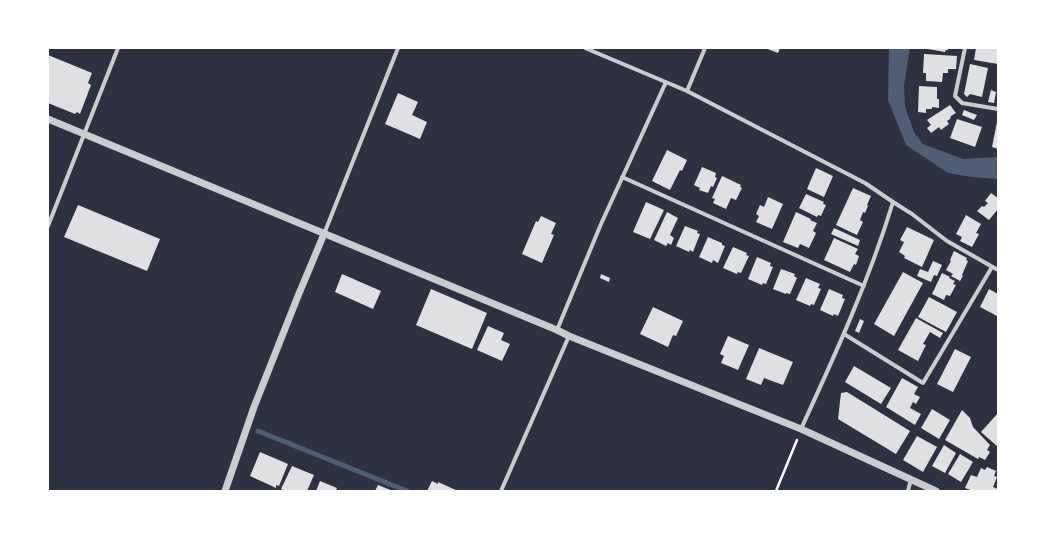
<!DOCTYPE html>
<style>
body{margin:0}
#map{position:relative;width:1046px;height:539px;overflow:hidden;background:#2d3142;font-family:"Varela Round",sans-serif}
canvas{display:block}
.frame{position:absolute;inset:0;border:49px solid #fff;pointer-events:none}
</style>
<div id="map">
<canvas width="1046" height="539"></canvas>
<div class="frame"></div>
</div>
<script>
const g = document.querySelector('canvas').getContext('2d');
g.lineJoin = 'round';
function fill(path, color) {
  g.fillStyle = color;
  g.fill(path, 'evenodd');
}
function stroke(path, color, width, dash) {
  g.strokeStyle = color;
  g.lineWidth = width;
  g.lineCap = dash ? 'butt' : 'round';
  g.setLineDash(dash || []);
  g.stroke(path);
}
const water = new Path2D(`
 M889 48H910L904 85 905 107 914 132 923 144 963 159 998 157V179L971 177 948 173 906 145 888 100Z`);
const stream = new Path2D(`
 M258 431 407 491`);
const building = new Path2D(`
 M765 48H780L778 53Z
 M928 48H948V50H946L945 52 928 49Z
 M976 48H998V64L974 60Z
 M924 54 957 56 956 69H948V73H943L942 82 926 81V73H923Z
 M48 55 92 73 88 83 91 85 80 114 77 112 75 114 48 103Z
 M970 64 988 68 982 97 970 94 967 97 964 94Z
 M919 86 937 87V99H939V108L932 107V109H926V113L918 112Z
 M991 90 996 92 994 103 988 102Z
 M398 93 418 102 412 115 427 122 420 139 385 124Z
 M950 105 956 113 951 116 950 119 947 121 949 124 941 130 939 127 931 133 927 128 931 125 927 120Z
 M964 110 977 115 974 120 962 115Z
 M957 119 982 127 975 147 950 138Z
 M997 122H998V149L992 147Z
 M667 150 687 160 682 171 680 170 670 190 652 181Z
 M702 167 716 173 715 177 717 178 713 187 711 186 708 193 699 190 700 188 694 185Z
 M816 168 833 176 824 197 807 189Z
 M722 176 741 185 740 187 742 188 736 200 731 198 726 209 713 203 715 199 712 198Z
 M853 188 871 196 867 205 868 206 865 213 863 212 860 220 863 222 857 235 836 225Z
 M991 193 998 198V209L989 220 977 211 982 206 984 207 988 203 985 201Z
 M806 194 824 202 823 204 826 205 821 216 818 215 817 217 799 208Z
 M768 197 783 204 772 229 756 222 759 216 756 214 760 205 764 207Z
 M646 202 664 210 650 239 633 232Z
 M78 205 160 239 147 271 64 237Z
 M667 212 678 218 670 235 674 238 671 245 668 243 666 246 654 240Z
 M796 212 811 219 810 220 817 223 813 231 816 233 809 248 800 244 798 248 783 242Z
 M966 215 981 224 976 233 979 234 972 247 960 241 962 237 956 234Z
 M541 216 556 223 551 234 554 235 542 263 522 254 536 221 538 222Z
 M685 226 698 231 697 233 700 234 693 252 690 250 689 252 676 246Z
 M907 227 934 240 922 267 904 258 905 256 899 252 904 242 900 240Z
 M834 228 860 240 858 246 831 234Z
 M708 237 722 243V245L725 246 718 263 713 260 712 263 699 257Z
 M834 238 858 249 855 254 859 256 856 265 854 264 850 272 824 260Z
 M733 247 747 253 746 255 749 256 741 273 738 272 737 274 723 268Z
 M954 251 967 258 966 260 968 261 962 275 963 276 960 281 951 276 953 274 946 270 951 261 950 260Z
 M757 257 771 263 770 266 773 267 766 284 763 283 762 285 748 279Z
 M933 261 942 265 937 276 934 275 931 282 917 276 920 269 928 272Z
 M781 269 795 274 794 276 797 278 790 294 786 293V294L773 289Z
 M903 272 923 283 894 336 874 324Z
 M942 273 950 277 949 278 955 281 953 284 956 285 950 296 946 295 944 300 932 294Z
 M342 274 381 291 373 309 335 292Z
 M601 274 610 278 609 282 600 278Z
 M806 278 820 284 818 288 821 289 814 305 811 304 810 306 796 300Z
 M431 289 487 313 472 349 416 325Z
 M829 289 843 295 842 298 845 299 838 316 834 314 833 316 820 310Z
 M989 289 998 294V314L997 316 980 307Z
 M929 297 957 312 946 332 918 317Z
 M653 307 683 321 676 336 673 335 668 347 640 334Z
 M916 318 943 333 940 338 930 332 923 344 926 345 918 361 898 350Z
 M860 319 864 321 859 333 855 331Z
 M488 326 504 333 501 340 510 344 502 361 477 350Z
 M728 336 749 345 738 370 721 363 724 356 720 354Z
 M759 348 793 362 783 385 764 378 761 385 746 379Z
 M955 349 971 357 953 392 937 384Z
 M854 366 891 388 881 404 845 382Z
 M902 378 918 387 914 394 920 397 916 404 913 402 910 408 921 414 915 425 886 407Z
 M847 392 910 431 896 454 838 419 841 393Z
 M932 409 950 420 939 439 921 428Z
 M962 410 970 418 973 427 990 445 987 450 990 452 985 460 979 457 978 459 945 440Z
 M998 413V447L981 432Z
 M917 436 937 447 923 472 903 460Z
 M944 445 956 453 945 473 932 466Z
 M260 452 288 464 279 486 276 485V488L250 476Z
 M960 454 973 462 961 482 948 474Z
 M292 466 314 475 307 491H285L281 489Z
 M987 467 996 471 994 476 997 477 993 487 998 489V491H973L965 488 971 475 977 477 981 468 985 470Z
 M320 481 337 488 336 491H316Z
 M432 481 438 484V482L458 491H427Z
 M378 485 393 491H375Z`);
const path = new Path2D(`
 M776 491 797 440`);
const minor = new Path2D(`
 M585 48 687 91 865 183 893 202C869 281 835 355 801 429
 M965 48 955 96 962 103 998 109
 M687 91 705 48
 M622 177 864 286
 M893 202 912 214 947 241 998 270
 M48 226 118 48
 M324 234 398 48
 M557 330 601 224 666 82
 M844 334 923 383 992 267
 M501 491 569 336
 M908 491 911 479`);
const tertiary = new Path2D(`
 M48 119 557 330 569 336 801 429 936 491
 M225 491 254 407 298 296 324 234`);
fill(water, '#4f5d75');
stroke(stream, '#4f5d75', 5);
fill(building, '#e0e0e3');
stroke(path, '#fff', 2.5);
stroke(minor, '#caccd0', 4);
stroke(tertiary, '#caccd0', 7);
</script>
